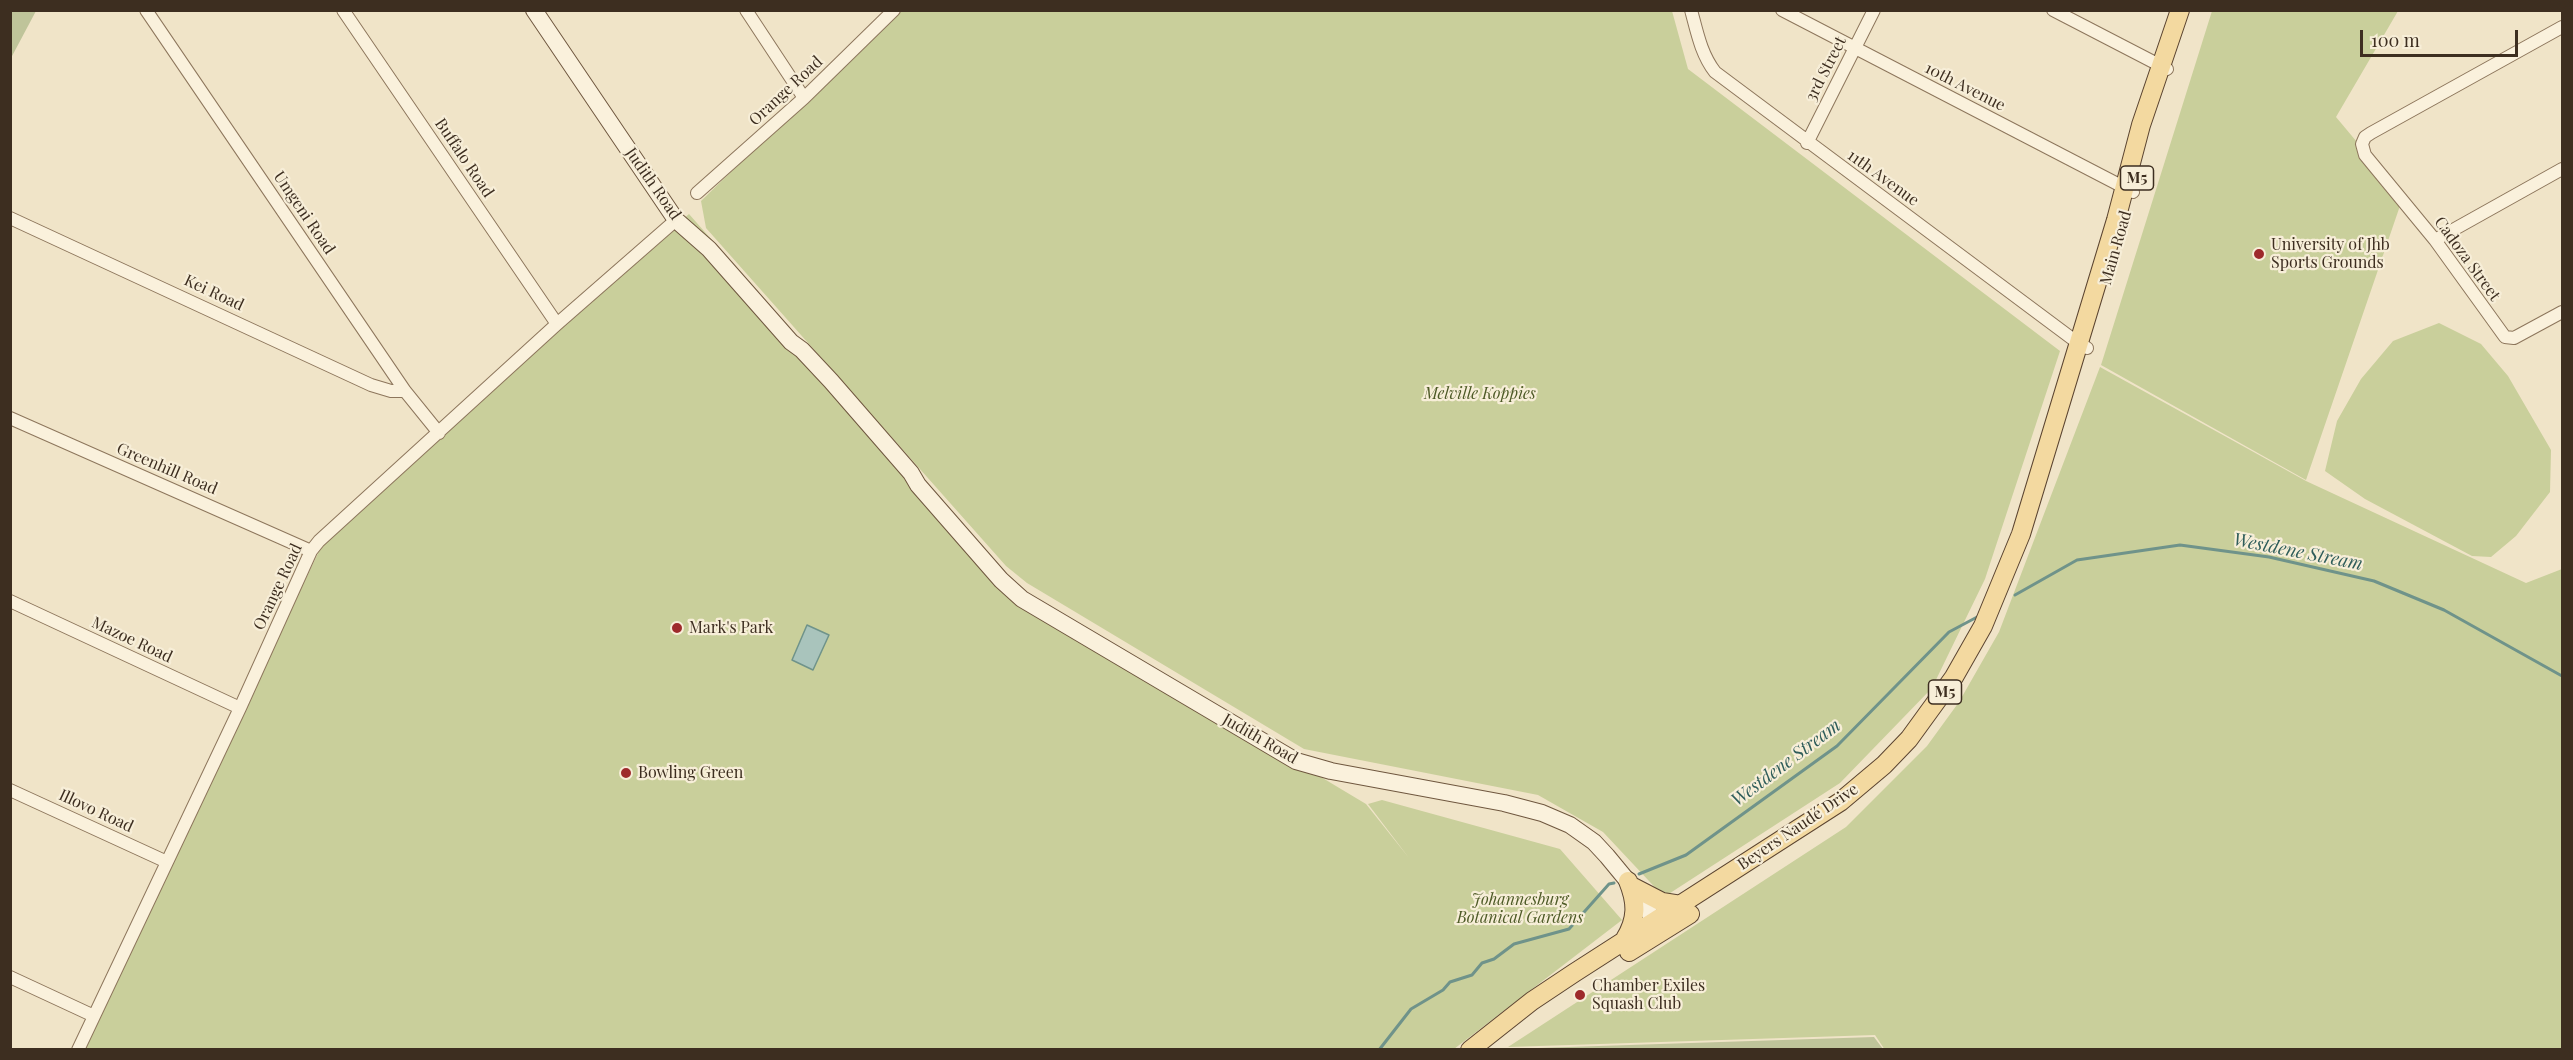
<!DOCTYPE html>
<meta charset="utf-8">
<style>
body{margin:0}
#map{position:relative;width:2573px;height:1060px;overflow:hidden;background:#f0e4c8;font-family:"Playfair Display",serif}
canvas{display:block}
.frame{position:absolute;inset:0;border:12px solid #3d2e20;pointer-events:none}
.scale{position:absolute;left:2360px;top:30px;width:158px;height:27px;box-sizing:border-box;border:3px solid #3d2e20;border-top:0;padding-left:8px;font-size:18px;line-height:21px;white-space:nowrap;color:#3d2e20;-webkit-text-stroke:4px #f7eed8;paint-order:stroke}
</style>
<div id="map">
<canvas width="2573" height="1060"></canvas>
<div class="frame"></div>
<div class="scale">100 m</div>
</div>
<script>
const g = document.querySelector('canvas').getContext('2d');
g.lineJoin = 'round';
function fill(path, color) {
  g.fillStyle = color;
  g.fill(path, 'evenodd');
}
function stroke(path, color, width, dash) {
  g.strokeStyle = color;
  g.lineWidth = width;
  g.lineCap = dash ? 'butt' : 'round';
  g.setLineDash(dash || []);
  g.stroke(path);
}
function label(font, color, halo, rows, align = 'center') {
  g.font = font + ' "Playfair Display",serif';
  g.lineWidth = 4.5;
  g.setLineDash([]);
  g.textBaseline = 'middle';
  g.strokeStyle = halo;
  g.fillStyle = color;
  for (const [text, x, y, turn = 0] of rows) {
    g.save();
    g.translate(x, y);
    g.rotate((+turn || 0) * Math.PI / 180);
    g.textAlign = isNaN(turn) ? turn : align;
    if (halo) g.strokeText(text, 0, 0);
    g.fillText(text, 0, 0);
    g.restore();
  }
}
const green = new Path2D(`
 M896 11H1672L1688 69 2060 351 1985 579 1932 688 1840 783 1664 897 1603 832 1538 795 1304 749 1027 583 1006 566 706 228 701 201Z
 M2212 11H2398L2336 117 2403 197 2306 480 2101 365Z
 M689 214 1032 604 1366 804 1409 858 1368 804 1382 800 1560 849 1622 920 1454 1049 80 1050 322 545 443 428Z
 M2439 323 2481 344 2508 376 2551 450 2550 492 2516 536 2491 557 2472 556 2365 499 2325 471 2337 421 2361 379 2393 341Z
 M2100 367 2306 481 2526 583 2562 569V1049L1885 1050 1875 1035 1508 1047 1846 827 1927 746 1959 702 1999 632Z`);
const cemetery = new Path2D(`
 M11 10 36 11 11 58 10 11Z
 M1874 1037 1883 1049H1506H1507Z`);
const water = new Path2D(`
 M807 625 829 635 813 670 792 660Z`);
const stream = new Path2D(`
 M2015 595 2077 560 2180 545 2269 557 2374 581 2444 610 2562 676
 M1639 874 1686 855 1837 746 1949 632 1979 616
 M1379 1050 1411 1009 1443 990 1450 982 1472 975 1482 963 1494 959 1514 944 1569 929 1609 884 1614 883`);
const street = new Path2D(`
 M146 10 405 391 439 433
 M343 10 557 324
 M746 10 804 98
 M1691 10C1697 32 1701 54 1715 72L2078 343 2087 348
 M1782 10 2133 192
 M2053 10 2167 69
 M2562 27 2371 133 2365 137 2362 144 2365 155 2435 240 2505 337 2514 338 2562 312
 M1807 143 1874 10
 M697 193 804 98 894 10
 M10 218 371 385 391 391H405
 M2435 240 2562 169
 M10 418 311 551
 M10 601 240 708
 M10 790 167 862
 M10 977 94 1016
 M78 1050 240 708 311 551 319 541 557 324 676 220`);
const secondary = new Path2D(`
 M534 10 676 220 709 249 791 342 802 350 831 381 911 473 918 485 1001 580 1022 599 1296 761 1331 771 1504 803 1542 813 1570 825 1594 842 1607 856 1640 896 1660 932`);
const primary = new Path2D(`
 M1633 887 1662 902 1681 905
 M1625 939C1637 919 1637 903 1628 881
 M1629 952 1690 914
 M1470 1050 1532 1001 1574 973 1840 802 1884 765 1909 739 1954 677 1983 626 2021 534 2116 220 2141 125 2180 10`);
const markers = [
 [2259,254,6,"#9e2a2b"],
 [677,628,6,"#9e2a2b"],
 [626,773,6,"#9e2a2b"],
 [1580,995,6,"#9e2a2b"]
];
const shields = [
 [2137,178,33],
 [1945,692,33]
];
const shieldNames = [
 ["M5",2137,178],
 ["M5",1945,692]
];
const streetNames = [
 ["3rd Street",1826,69,-63],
 ["10th Avenue",1965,87,27],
 ["Orange Road",786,91,-43],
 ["Buffalo Road",464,158,56],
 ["11th Avenue",1883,178,36],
 ["Judith Road",653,184,55],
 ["Umgeni Road",304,213,56],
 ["Main Road",2116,248,-74],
 ["Cadoza Street",2467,259,54],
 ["Kei Road",214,293,25],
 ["Greenhill Road",167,469,23],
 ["Orange Road",278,587,-65],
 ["Mazoe Road",132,640,25],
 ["Judith Road",1260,739,30],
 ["Illovo Road",96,811,25],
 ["Beyers Naudé Drive",1798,827,-34]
];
const poiNames = [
 ["University of Jhb",2271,245],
 ["Sports Grounds",2271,263],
 ["Mark's Park",689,628],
 ["Bowling Green",638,773],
 ["Chamber Exiles",1592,986],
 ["Squash Club",1592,1004]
];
const parkNames = [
 ["Melville Koppies",1480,394],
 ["Johannesburg",1520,900],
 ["Botanical Gardens",1520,918]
];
const waterNames = [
 ["Westdene Stream",2298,552,11],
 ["Westdene Stream",1786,763,-37]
];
fill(green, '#c9cf9b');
fill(cemetery, '#bfc49a');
fill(water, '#a9c4bc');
stroke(water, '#6f938a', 1.5);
stroke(stream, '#6f938a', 3);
stroke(street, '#8d765c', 14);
stroke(secondary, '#6f573f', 18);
stroke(primary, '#5b4430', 20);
stroke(street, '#faf1dc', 12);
stroke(secondary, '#faf1dc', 16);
stroke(primary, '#f3d9a0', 18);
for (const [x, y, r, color] of markers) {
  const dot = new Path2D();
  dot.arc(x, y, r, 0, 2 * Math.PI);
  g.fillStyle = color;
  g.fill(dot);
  stroke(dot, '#f7eed8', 2);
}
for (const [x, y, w] of shields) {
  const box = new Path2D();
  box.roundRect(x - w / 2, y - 12, w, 24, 4.5);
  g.fillStyle = '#f7eed8';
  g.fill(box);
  stroke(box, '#3d2e20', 1.5);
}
label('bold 15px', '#3d2e20', null, shieldNames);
label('16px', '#3d2e20', '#f7eed8', streetNames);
label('16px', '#3d2e20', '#f7eed8', poiNames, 'left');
label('italic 16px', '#4d5a26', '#f7eed8', parkNames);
label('italic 18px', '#2f5d5a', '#f7eed8', waterNames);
</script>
